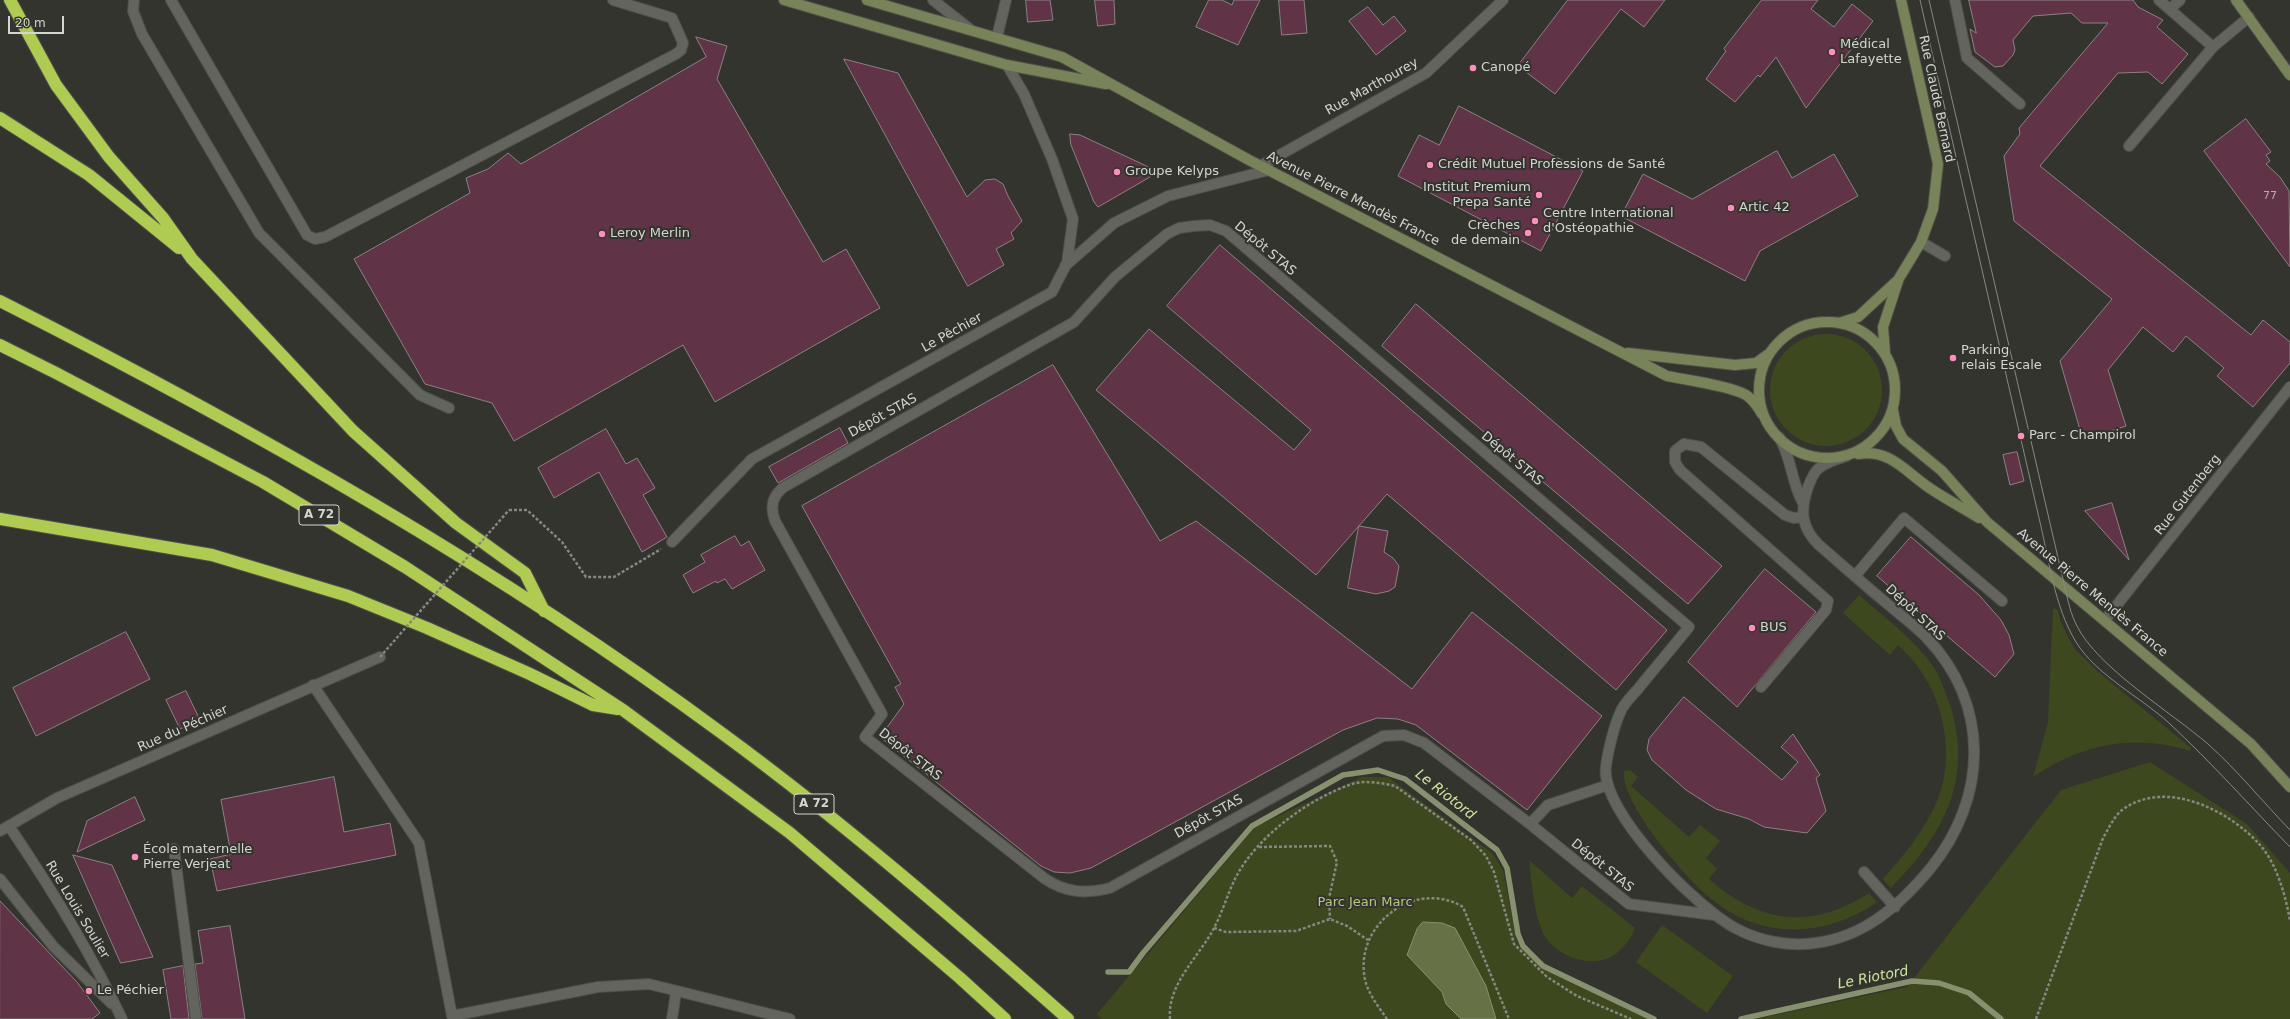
<!DOCTYPE html>
<meta charset="utf-8">
<style>
body{margin:0}
#map{position:relative;width:2290px;height:1019px;overflow:hidden;background:#32342d;font-family:"DejaVu Sans",sans-serif}
canvas{display:block}
.scale{position:absolute;left:8px;top:16px;width:56px;height:18px;box-sizing:border-box;border:2px solid #d3d5d0;border-top:0;padding-left:5px;font-size:12px;line-height:14px;white-space:nowrap;color:#d3d5d0;-webkit-text-stroke:3px #32342d;paint-order:stroke}
</style>
<div id="map">
<canvas width="2290" height="1019"></canvas>
<div class="scale">20 m</div>
</div>
<script>
const g = document.querySelector('canvas').getContext('2d');
g.lineJoin = 'round';
function fill(path, color) {
  g.fillStyle = color;
  g.fill(path, 'evenodd');
}
function stroke(path, color, width, dash) {
  g.strokeStyle = color;
  g.lineWidth = width;
  g.lineCap = dash ? 'butt' : 'round';
  g.setLineDash(dash || []);
  g.stroke(path);
}
function label(font, color, halo, rows, align = 'center') {
  g.font = font + ' "DejaVu Sans",sans-serif';
  g.lineWidth = 4;
  g.setLineDash([]);
  g.textBaseline = 'middle';
  g.strokeStyle = halo;
  g.fillStyle = color;
  for (const [text, x, y, turn = 0] of rows) {
    g.save();
    g.translate(x, y);
    g.rotate((+turn || 0) * Math.PI / 180);
    g.textAlign = isNaN(turn) ? turn : align;
    if (halo) g.strokeText(text, 0, 0);
    g.fillText(text, 0, 0);
    g.restore();
  }
}
const green = new Path2D(`
 M1770 390a56 56 0 1 1 112 0a56 56 0 1 1-112 0Z
 M1859 595C1884 617 1913 638 1933 666 1941 679 1946 694 1951 708 1973 782 1942 836 1891 888L1883 879C1904 855 1924 831 1937 801 1953 764 1947 712 1925 678 1918 665 1908 655 1898 645L1890 655 1843 613Z
 M2053 608 2058 610 2061 623 2074 648 2097 671 2191 748 2190 751C2134 733 2081 744 2033 777L2048 722Z
 M2150 762 2247 824 2290 873V1019H1756L1907 987 2061 790Z
 M1630 770 1638 777 1631 786 1689 837 1700 825 1720 841 1706 858 1717 869 1709 879C1760 924 1812 930 1869 893L1877 902C1819 942 1751 939 1700 889 1683 873 1668 854 1654 836 1643 820 1622 790 1624 771Z
 M1362 777H1388L1492 853 1503 870 1517 942 1542 968 1648 1019H1102L1097 1014 1255 827Z
 M1529 860 1572 898 1582 886 1635 928C1631 938 1625 946 1617 953 1594 971 1555 957 1543 933 1533 911 1532 884 1529 860Z
 M1662 925 1733 976 1707 1013 1636 962Z`);
const water = new Path2D(`
 M1423 922 1442 923 1455 928 1486 986 1496 1019H1461L1446 1004 1442 992 1407 955 1417 929Z`);
const stream = new Path2D(`
 M1108 972H1129L1143 953 1252 826 1343 775 1378 770 1405 779 1497 850 1507 868 1518 934 1523 946 1543 966 1654 1019
 M1741 1019 1912 981 1939 983 1969 993 2001 1019`);
const building = new Path2D(`
 M1026 0H1050L1053 20 1028 22Z
 M1095 0H1114L1115 24 1098 26Z
 M1209 0H1222L1232 5 1234 0H1260L1238 45 1196 27Z
 M1279 0H1304L1307 33 1282 35Z
 M1568 0H1665L1644 27 1621 9 1555 94 1518 66Z
 M1762 0H1818L1811 9 1834 27 1852 4 1873 21 1806 108 1776 57 1760 77 1758 75 1735 102 1706 79 1726 51 1724 49Z
 M1969 0H2133L2138 7 2163 20 2157 27 2188 54 2162 84 2148 72 2118 73 2040 166 2251 335 2263 320 2290 342V363L2253 407 2217 376 2224 368 2186 336 2173 352 2143 327 2108 370 2126 426 2083 440 2060 361 2112 299 2014 221 2004 156 2020 134 2019 128 2108 23H2082L2071 13 2033 16 2013 40 2015 50 2013 55 2003 66 1995 67 1975 52 1970 29 1976 33Z
 M1368 7 1383 25 1394 16 1406 31 1376 55 1349 21Z
 M696 37 727 46 717 79 823 262 846 249 880 308 715 402 683 345 514 441 492 403 425 384 354 259 470 193 466 178 488 169 508 153 521 164 706 57Z
 M844 59 898 73 967 197 985 180 995 179 1003 184 1008 196 1022 221 1011 233 1014 239 996 249 1004 265 968 286Z
 M1459 106 1583 171 1541 251 1398 176 1419 135 1439 145Z
 M2246 119 2271 152 2266 155 2270 161 2266 164 2280 177 2289 191 2290 267 2204 151Z
 M1070 134 1080 135 1155 170 1150 177 1098 207 1094 202 1071 145Z
 M1777 151 1792 178 1834 154 1858 196 1760 251 1745 281 1621 216 1643 174 1692 199Z
 M1220 245 1667 630 1616 690 1387 494 1316 575 1096 390 1149 329 1294 450 1311 430 1167 306Z
 M1416 304 1722 566 1688 604 1382 346Z
 M1053 365 1160 541 1196 521 1412 689 1472 612 1602 716 1527 810 1416 725 1398 719 1377 718 1343 730 1091 868 1070 873 1054 872 1041 866 880 737 904 704 895 687 901 684 802 506Z
 M840 428 848 443 778 483 769 467Z
 M606 429 626 464 637 458 655 488 643 495 667 537 642 552 599 472 554 498 538 468Z
 M2017 452 2024 481 2010 485 2003 455Z
 M2112 503 2129 560 2085 511Z
 M1359 526 1388 531 1384 552 1393 558 1399 566 1395 587 1389 591 1376 594 1348 588Z
 M735 536 741 546 749 541 765 570 732 589 725 579 717 583 716 581 693 593 683 575 705 562 701 555Z
 M1911 537 1979 595 2001 620 2009 635 2014 654 1995 677 1877 576Z
 M1765 569 1816 612 1737 707 1688 662Z
 M126 632 150 679 36 736 13 688Z
 M186 691 200 720 180 729 166 700Z
 M1684 697 1782 780 1798 762 1781 747 1793 734 1820 775 1816 778 1826 811 1807 833 1764 827 1749 819 1716 809 1686 790 1652 760 1647 750 1649 739Z
 M334 777 344 832 390 823 396 855 217 891 210 859 231 854 221 800Z
 M135 797 145 820 77 852 87 821Z
 M73 855 112 865 153 957 121 963Z
 M0 901 77 982 100 1013 92 1019H0Z
 M230 926 245 1019H202L195 964 203 963 198 931Z
 M183 966 189 1019H171L163 970Z`);
const path = new Path2D(`
 M509 510H527L562 542 586 577H614L661 549
 M1259 847 1330 846 1337 862 1329 898 1330 919
 M1214 928 1226 932 1296 931 1330 919 1347 926 1368 940
 M1170 1019C1167 984 1199 957 1214 928 1223 911 1228 892 1237 875 1259 835 1310 798 1352 784 1365 780 1382 783 1395 786L1471 840 1486 856 1494 872 1514 944 1547 977 1577 996 1631 1019
 M1387 1019C1378 1006 1365 990 1364 973 1358 922 1417 879 1463 907L1509 1019
 M2036 1019 2103 838C2108 830 2114 816 2122 810 2165 778 2229 810 2260 845 2277 864 2286 897 2290 921`);
const lane = new Path2D(`
 M134 0 133 11 142 34 259 233 420 395 449 408
 M171 0 307 235 315 239 325 237 676 54 681 50 683 43 672 18 613 0
 M933 0 971 30
 M1955 0 1967 58 2020 104
 M2159 0 2213 47 2249 17
 M2170 9 2180 0
 M2129 146 2213 47
 M1921 242 1945 256
 M1065 266 1114 223 1168 196 1269 170
 M1779 437C1792 458 1791 482 1803 503
 M672 542 752 459 1052 292 1067 263 1073 219 1052 159 1024 94 1007 65
 M1855 576 1904 518 2002 601
 M1761 687 1826 610 1828 601 1680 470 1675 462V451L1684 444 1701 447 1785 515 1794 518 1803 517
 M1608 785 1548 805 1530 824 1424 743 1404 735 1383 736 1110 888C1086 894 1065 893 1044 878L865 737 882 714 775 521C770 507 772 496 784 487L1074 322 1115 277 1167 234 1179 228 1194 226 1210 225 1226 231 1689 627C1672 648 1655 668 1638 689 1632 696 1623 704 1620 713 1614 726 1608 751 1606 766 1599 811 1699 910 1737 929 1760 941 1789 947 1815 943 1864 937 1899 906 1930 869 1988 798 1991 705 1926 637 1913 624 1898 613 1884 601 1862 583 1841 564 1819 545 1801 528 1800 510 1808 487 1811 480 1813 473 1819 468 1827 462 1837 459 1847 456
 M1530 824 1629 904 1714 915
 M1864 872 1895 907`);
const street = new Path2D(`
 M997 37 1006 0
 M1260 166 1426 73 1503 0
 M2105 620 2290 387
 M313 685 419 843 452 1016 598 987 649 984 790 1019
 M9 826C51 888 90 951 122 1019
 M0 831 57 798 380 657
 M174 849 196 1019
 M0 879 53 946 112 1004
 M672 1019 676 992`);
const secondary = new Path2D(`
 M784 0 1007 65 1106 84
 M867 0 1062 57 1249 160 1667 376C1686 380 1732 386 1746 395 1754 400 1758 407 1762 414
 M2236 0 2290 75
 M1759 390a68 68 0 1 1 136 0a68 68 0 1 1-136 0Z
 M1839 323 1858 317 1898 280 1921 242 1933 209 1938 164 1901 0
 M1628 353 1735 365 1756 363 1767 355
 M1885 353 1883 327 1898 281
 M1893 410 1896 426 1903 439 1942 471 1987 522 2251 744 2290 787
 M1858 454C1892 449 1906 473 1931 489 1946 499 1963 508 1979 518`);
const highway = new Path2D(`
 M10 0 56 85 109 157 163 218 192 259 353 431 456 523 525 573 544 611
 M0 118 89 175 179 248
 M0 301C251 428 497 567 723 734 843 822 956 920 1068 1019
 M0 345 56 373 263 482 405 567 623 710 790 833 960 978 1005 1019
 M0 519 212 555 348 596 427 628 530 674 593 705 618 709`);
const tram = new Path2D(`
 M1920 0 2039 518C2049 559 2054 606 2076 642 2096 675 2142 698 2169 723 2212 763 2250 806 2290 847
 M1929 0 2065 588C2068 601 2071 615 2077 626 2097 667 2172 713 2208 744 2237 770 2263 802 2290 830`);
const pathBridge = new Path2D(`
 M380 657 509 510`);
const markers = [
 [1832,52,4,"#fe8ebd"],
 [1473,68,4,"#fe8ebd"],
 [1430,165,4,"#fe8ebd"],
 [1117,172,4,"#fe8ebd"],
 [1539,195,4,"#fe8ebd"],
 [1731,208,4,"#fe8ebd"],
 [1535,221,4,"#fe8ebd"],
 [1528,233,4,"#fe8ebd"],
 [602,234,4,"#fe8ebd"],
 [1953,358,4,"#fe8ebd"],
 [2021,436,4,"#fe8ebd"],
 [1752,628,4,"#fe8ebd"],
 [135,857,4,"#fe8ebd"],
 [89,991,4,"#fe8ebd"]
];
const numberNames = [
 ["77",2270,196]
];
const shields = [
 [319,515,40],
 [814,804,40]
];
const shieldNames = [
 ["A 72",319,515],
 ["A 72",814,804]
];
const poiNames = [
 ["Médical",1840,45],
 ["Lafayette",1840,60],
 ["Canopé",1481,68],
 ["Crédit Mutuel Professions de Santé",1438,165],
 ["Groupe Kelyps",1125,172],
 ["Institut Premium",1531,188,"right"],
 ["Prepa Santé",1531,203,"right"],
 ["Artic 42",1739,208],
 ["Centre International",1543,214],
 ["d'Ostéopathie",1543,229],
 ["Crèches",1520,226,"right"],
 ["de demain",1520,241,"right"],
 ["Leroy Merlin",610,234],
 ["Parking",1961,351],
 ["relais Escale",1961,366],
 ["Parc - Champirol",2029,436],
 ["BUS",1760,628],
 ["École maternelle",143,850],
 ["Pierre Verjeat",143,865],
 ["Le Péchier",97,991]
];
const streetNames = [
 ["Rue Marthourey",1372,87,-29],
 ["Rue Claude Bernard",1936,99,78],
 ["Avenue Pierre Mendès France",1353,199,27],
 ["Dépôt STAS",1265,249,40],
 ["Le Pêchier",952,333,-29],
 ["Dépôt STAS",883,416,-29],
 ["Dépôt STAS",1512,459,40],
 ["Rue Gutenberg",2188,495,-52],
 ["Avenue Pierre Mendès France",2092,593,40],
 ["Dépôt STAS",1915,613,43],
 ["Rue du Péchier",183,729,-24],
 ["Dépôt STAS",910,755,38],
 ["Dépôt STAS",1209,817,-29],
 ["Dépôt STAS",1602,866,39],
 ["Rue Louis Soulier",77,910,59]
];
const parkNames = [
 ["Parc Jean Marc",1365,903]
];
const waterNames = [
 ["Le Riotord",1445,795,38],
 ["Le Riotord",1873,978,-11]
];
fill(green, '#3e481f');
fill(water, '#667245');
stroke(water, '#87906f', 1);
stroke(stream, '#87906f', 5.5);
fill(building, '#603346');
stroke(building, '#8b8185', 1);
stroke(lane, '#4e5049', 12);
stroke(street, '#4e5049', 12);
stroke(secondary, '#4e5049', 12);
stroke(highway, '#4e5049', 14);
stroke(path, '#858781', 2.5, [3, 2]);
stroke(lane, '#62645d', 10);
stroke(street, '#62645d', 10);
stroke(secondary, '#79835a', 10);
stroke(highway, '#afcb52', 12);
stroke(tram, '#878983', 1);
stroke(pathBridge, '#858781', 2.5, [3, 2]);
for (const [x, y, r, color] of markers) {
  const dot = new Path2D();
  dot.arc(x, y, r, 0, 2 * Math.PI);
  g.fillStyle = color;
  g.fill(dot);
  stroke(dot, '#32342d', 1.5);
}
label('11px', '#b6acae', null, numberNames);
for (const [x, y, w] of shields) {
  const box = new Path2D();
  box.roundRect(x - w / 2, y - 10, w, 20, 3);
  g.fillStyle = '#32342d';
  g.fill(box);
  stroke(box, '#d3d5d0', 1);
}
label('bold 12px', '#d3d5d0', null, shieldNames);
label('13px', '#d3d5d0', '#32342d', poiNames, 'left');
label('13px', '#d3d5d0', '#32342d', streetNames);
label('13px', '#b4c880', '#32342d', parkNames);
label('italic 14px', '#cfe49a', '#32342d', waterNames);
</script>
